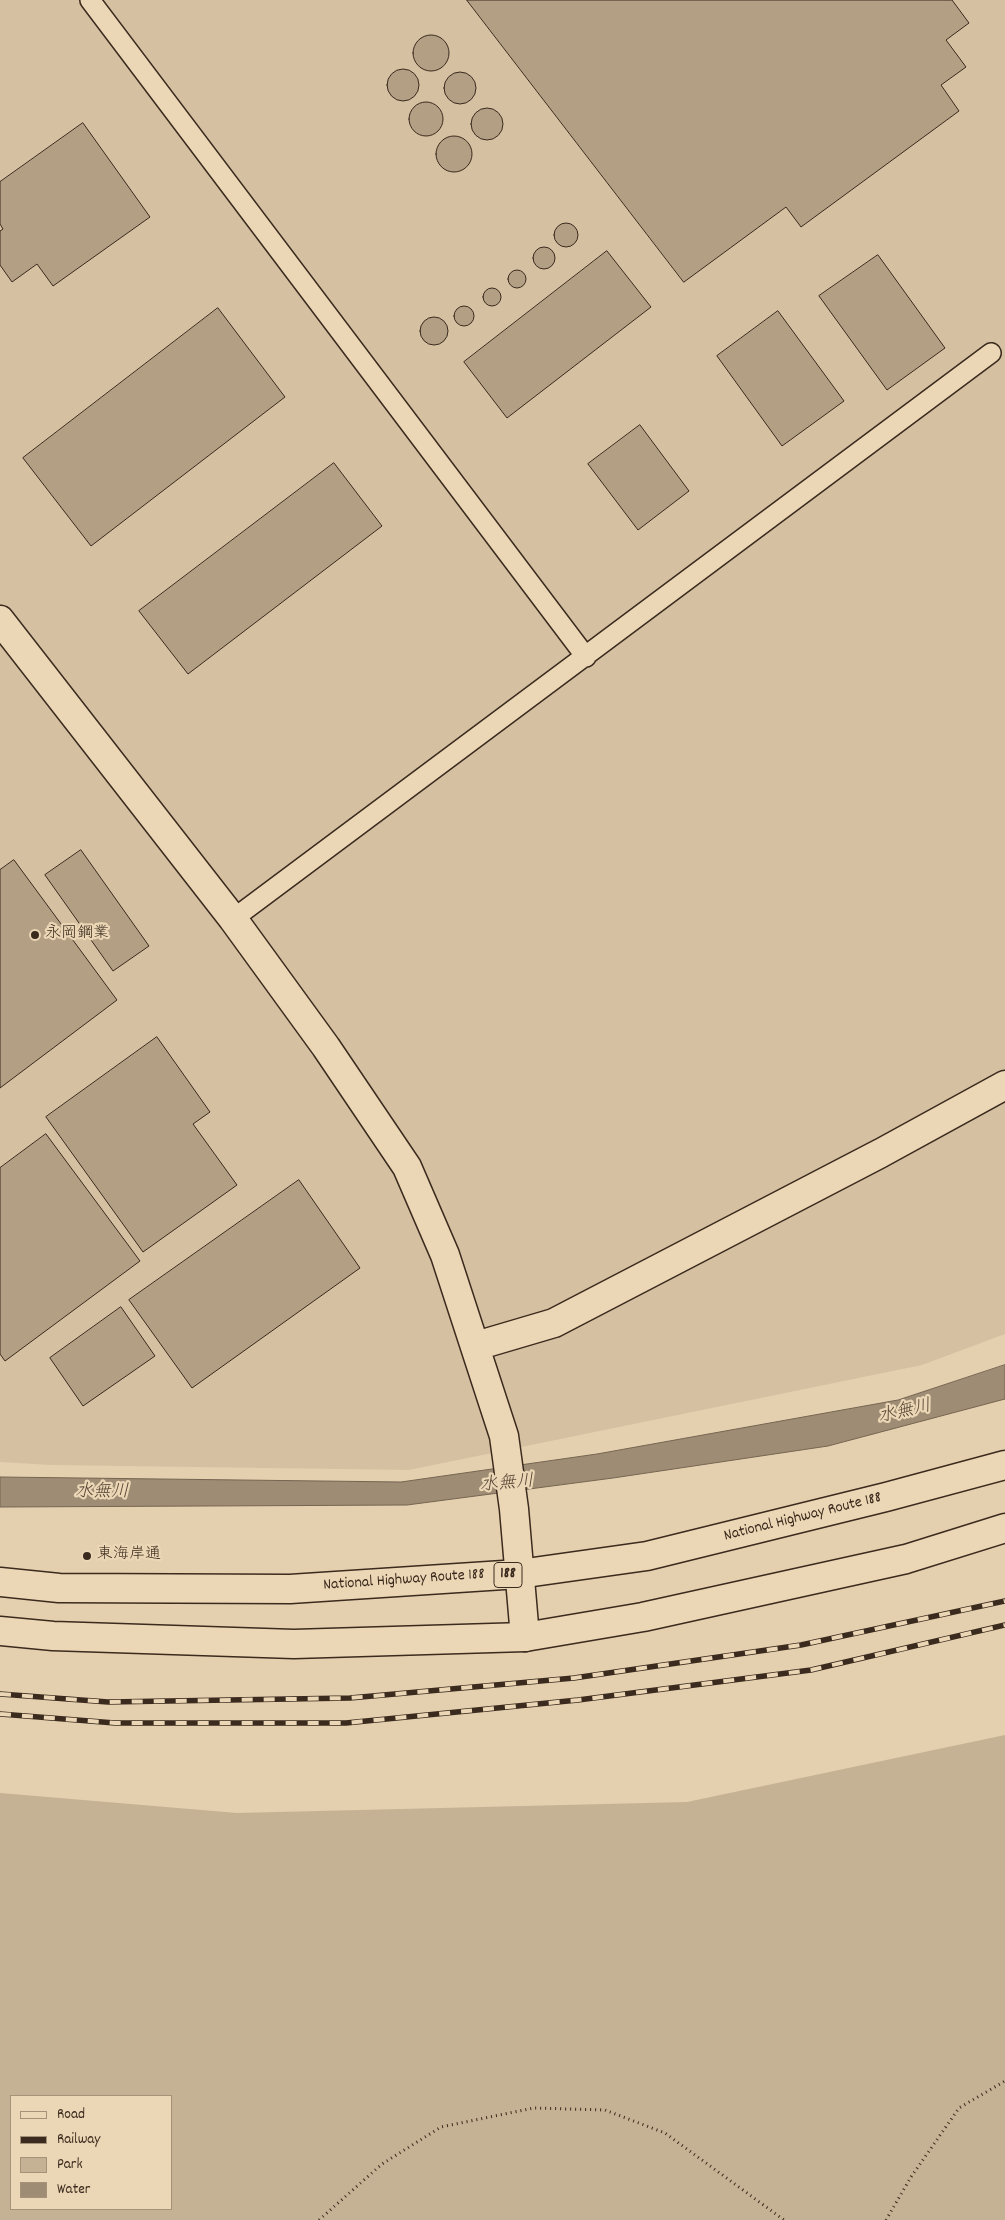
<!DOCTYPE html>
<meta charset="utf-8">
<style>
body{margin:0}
#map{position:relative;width:1005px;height:2220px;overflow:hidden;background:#e4d0af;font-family:Dekko,sans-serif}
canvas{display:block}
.legend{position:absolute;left:10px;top:2095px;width:162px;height:115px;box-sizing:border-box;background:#ebd7b5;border:1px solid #a59279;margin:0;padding:6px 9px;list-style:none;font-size:15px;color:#3b2a1e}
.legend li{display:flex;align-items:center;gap:10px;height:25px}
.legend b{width:25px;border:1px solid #a59279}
</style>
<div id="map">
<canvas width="1005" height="2220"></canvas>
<ul class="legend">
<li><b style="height:6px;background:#ebd7b5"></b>Road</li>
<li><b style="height:6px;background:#3b2a1e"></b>Railway</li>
<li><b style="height:14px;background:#c5b294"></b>Park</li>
<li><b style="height:14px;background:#9e8c74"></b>Water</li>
</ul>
</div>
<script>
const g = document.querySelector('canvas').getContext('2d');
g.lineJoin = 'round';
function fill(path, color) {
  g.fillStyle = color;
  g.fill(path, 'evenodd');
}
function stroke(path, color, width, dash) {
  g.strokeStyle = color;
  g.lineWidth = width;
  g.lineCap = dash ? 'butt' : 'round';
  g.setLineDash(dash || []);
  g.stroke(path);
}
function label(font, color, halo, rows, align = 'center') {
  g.font = font + ' Dekko,"Klee One",sans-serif';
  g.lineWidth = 4.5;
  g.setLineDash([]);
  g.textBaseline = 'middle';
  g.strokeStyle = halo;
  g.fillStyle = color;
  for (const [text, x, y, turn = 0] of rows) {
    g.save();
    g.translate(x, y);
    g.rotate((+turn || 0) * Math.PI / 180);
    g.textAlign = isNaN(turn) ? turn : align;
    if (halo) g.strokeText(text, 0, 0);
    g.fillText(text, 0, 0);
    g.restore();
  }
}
const built = new Path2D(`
 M0 0H1005V1334L922 1365 409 1470 51 1465 0 1462Z`);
const green = new Path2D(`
 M1005 1735V2220H0V1793L237 1813 687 1802ZM11 2096H171V2209H11Z`);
const water = new Path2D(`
 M1005 1365V1399L828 1446 613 1478 407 1505 0 1507V1477L401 1482 597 1454 898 1400Z`);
const building = new Path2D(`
 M467 0H952L969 23 946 40 966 67 941 85 959 111 801 227 786 207 684 282Z
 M413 53a18 18 0 1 1 36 0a18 18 0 1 1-36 0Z
 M387 85a16 16 0 1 1 32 0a16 16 0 1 1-32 0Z
 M444 88a16 16 0 1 1 32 0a16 16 0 1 1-32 0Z
 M409 119a17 17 0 1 1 34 0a17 17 0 1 1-34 0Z
 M471 124a16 16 0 1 1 32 0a16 16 0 1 1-32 0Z
 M83 123 150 217 53 286 37 264 12 282 0 265V231L3 229 0 224V182Z
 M436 154a18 18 0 1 1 36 0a18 18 0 1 1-36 0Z
 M554 235a12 12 0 1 1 24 0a12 12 0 1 1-24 0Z
 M533 258a11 11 0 1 1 22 0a11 11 0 1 1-22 0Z
 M607 251 651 307 507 418 464 362Z
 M878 255 945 348 887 390 819 296Z
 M508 279a9 9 0 1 1 18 0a9 9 0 1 1-18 0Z
 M483 297a9 9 0 1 1 18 0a9 9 0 1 1-18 0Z
 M454 316a10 10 0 1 1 20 0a10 10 0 1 1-20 0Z
 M218 308 285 397 91 546 23 458Z
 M778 311 844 401 782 446 717 356Z
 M420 331a14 14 0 1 1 28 0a14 14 0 1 1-28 0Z
 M640 425 689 491 638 530 588 464Z
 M334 463 382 526 188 674 139 611Z
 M81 850 149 946 113 971 45 875Z
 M14 860 117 1000 0 1088V870Z
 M157 1037 210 1112 193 1124 237 1185 143 1252 46 1117Z
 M46 1134 140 1261 5 1361 0 1354V1168Z
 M299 1180 360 1268 192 1388 129 1300Z
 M121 1307 155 1356 83 1406 50 1358Z`);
const path = new Path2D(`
 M319 2220 382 2164 441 2127 534 2108 605 2110 665 2133 784 2220
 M886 2220 911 2177 959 2108 1005 2081`);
const lane = new Path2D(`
 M90 0 586 657
 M233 919 991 353`);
const street = new Path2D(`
 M0 620 233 919 326 1047 407 1167 445 1255 504 1436 514 1509 525 1637
 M476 1346 554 1323 881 1153 1005 1085`);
const highway = new Path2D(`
 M0 1582 59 1588 290 1589 519 1574 647 1556 886 1497 1005 1465
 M0 1631 53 1636 294 1644 525 1637 643 1617 906 1559 1005 1528`);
const rail = new Path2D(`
 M0 1694 108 1702 350 1698 574 1678 801 1645 1005 1601
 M0 1714 115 1723H346L578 1700 811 1670 1005 1625`);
const markers = [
 [35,935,5,"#3b2a1e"],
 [87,1556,5,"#3b2a1e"]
];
const shields = [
 [508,1575,28]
];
const shieldNames = [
 ["188",508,1575]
];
const poiNames = [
 ["永岡鋼業",45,935],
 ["東海岸通",97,1556]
];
const streetNames = [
 ["National Highway Route 188",803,1518,-14],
 ["National Highway Route 188",404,1581,-4]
];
const waterNames = [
 ["水無川",905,1413,-13],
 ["水無川",507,1485,-5],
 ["水無川",102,1494]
];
fill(built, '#d5c1a2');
fill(green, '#c5b294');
fill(water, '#9e8c74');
stroke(water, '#766552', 1);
fill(building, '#b39f84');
stroke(building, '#3b2a1e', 1);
stroke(lane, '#3b2a1e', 22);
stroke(street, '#3b2a1e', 31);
stroke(highway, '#3b2a1e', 31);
stroke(path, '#3b2a1e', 3, [1, 4]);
stroke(lane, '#ebd7b5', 19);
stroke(street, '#ebd7b5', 28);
stroke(highway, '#ebd7b5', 28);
stroke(rail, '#3b2a1e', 5.5);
stroke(rail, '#ebd7b5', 4, [11]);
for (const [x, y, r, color] of markers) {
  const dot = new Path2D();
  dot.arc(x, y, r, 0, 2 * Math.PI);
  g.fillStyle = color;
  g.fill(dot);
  stroke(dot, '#ebd7b5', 2);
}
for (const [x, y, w] of shields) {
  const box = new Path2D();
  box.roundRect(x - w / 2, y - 12.5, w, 25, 4);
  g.fillStyle = '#ebd7b5';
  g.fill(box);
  stroke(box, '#3b2a1e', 1);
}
label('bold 15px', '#3b2a1e', null, shieldNames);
label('16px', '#3b2a1e', '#ebd7b5', poiNames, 'left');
label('16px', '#3b2a1e', '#ebd7b5', streetNames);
label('italic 18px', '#544234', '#ebd7b5', waterNames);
</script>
